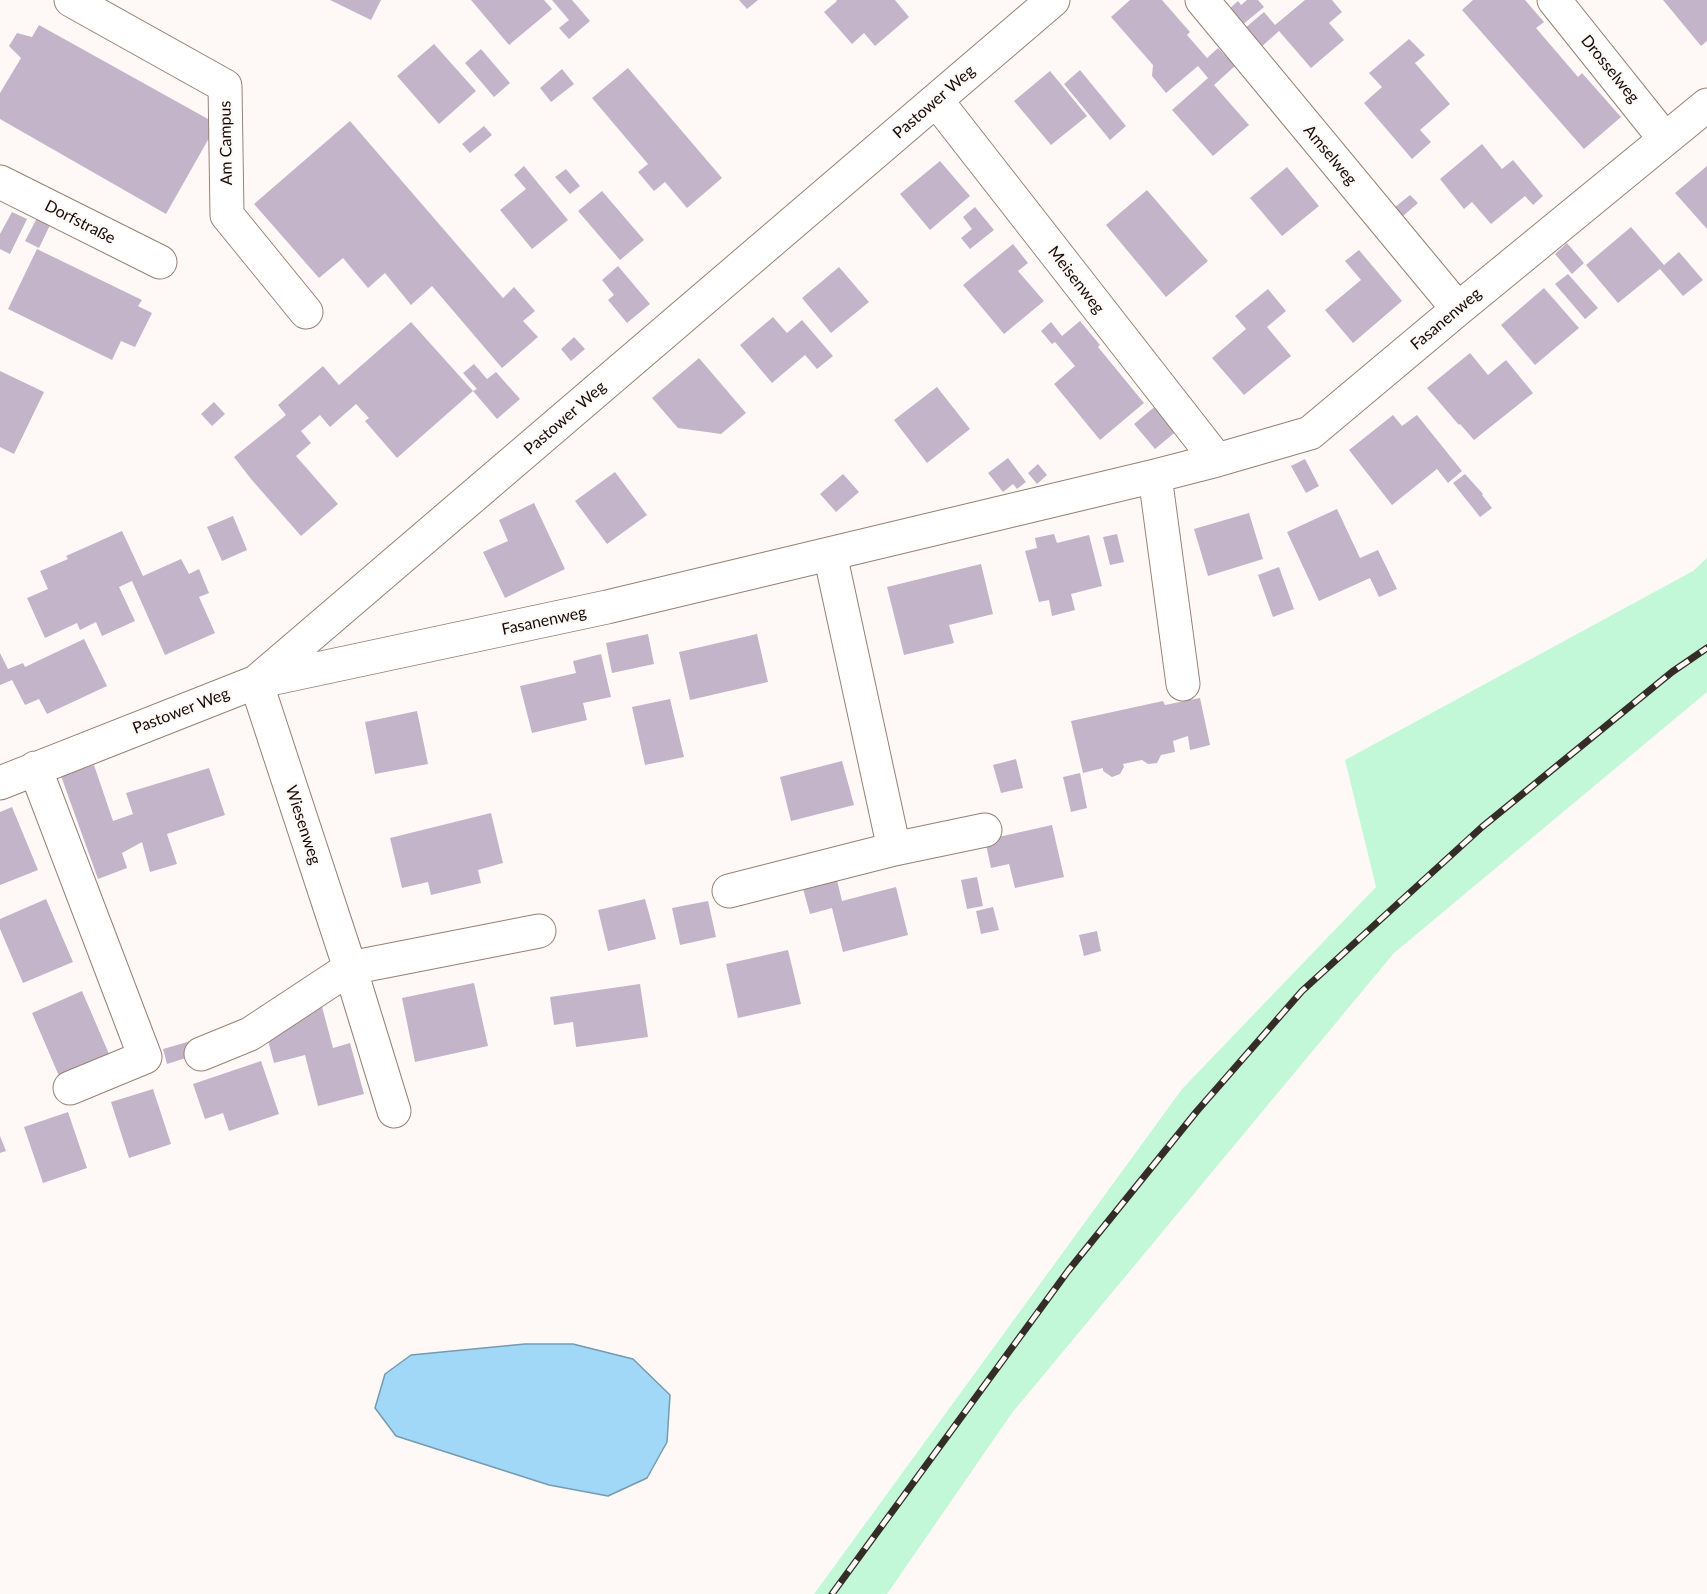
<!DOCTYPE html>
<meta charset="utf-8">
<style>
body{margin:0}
canvas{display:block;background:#fef9f6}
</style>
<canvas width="1707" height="1594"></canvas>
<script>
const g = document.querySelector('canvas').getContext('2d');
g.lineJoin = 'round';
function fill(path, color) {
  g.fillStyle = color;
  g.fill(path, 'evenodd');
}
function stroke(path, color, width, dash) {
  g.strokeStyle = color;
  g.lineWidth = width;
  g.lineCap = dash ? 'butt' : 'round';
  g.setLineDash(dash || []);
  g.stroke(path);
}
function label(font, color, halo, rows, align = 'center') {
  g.font = font + ' Lato,sans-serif';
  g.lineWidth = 4.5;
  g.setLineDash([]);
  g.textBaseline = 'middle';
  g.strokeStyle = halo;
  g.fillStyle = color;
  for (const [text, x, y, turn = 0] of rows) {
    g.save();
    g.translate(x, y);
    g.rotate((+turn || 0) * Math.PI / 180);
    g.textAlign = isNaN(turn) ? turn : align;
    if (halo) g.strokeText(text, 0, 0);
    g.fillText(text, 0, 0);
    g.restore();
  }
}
const green = new Path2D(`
 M1707 558V692L1394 953 1012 1413 887 1594H814L1182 1089 1376 887 1345 760 1693 571Z`);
const water = new Path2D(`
 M525 1344H573L633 1359 670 1395 667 1442 647 1478 608 1496 549 1485 396 1436 375 1408 385 1374 411 1355Z`);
const building = new Path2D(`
 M330 0H381L371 20Z
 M471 0H544L552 9 509 45Z
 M552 0H572L590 21 569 39 559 28 569 20Z
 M739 0H758L747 9Z
 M836 0H895L909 17 875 46 864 33 852 44 824 12 837 1Z
 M1130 0H1162L1190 32 1187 35 1207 58 1218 48 1235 66 1214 85 1249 125 1213 156 1172 110 1208 78 1198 66 1166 93 1152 76 1153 65 1111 17Z
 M1247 0H1258L1264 7 1241 26 1228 10 1238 1 1241 5Z
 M1305 0H1332L1342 12 1329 23 1344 40 1311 68 1279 31 1260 48 1244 29 1264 12 1275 25Z
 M1473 0H1525L1544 22 1536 28 1578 77 1582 73 1621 117 1584 149 1462 10Z
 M1663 0H1707V41L1701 46Z
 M39 25 217 124 166 214 0 119V93L21 58 9 46 17 33 32 37Z
 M1409 39 1425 55 1415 63 1450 104 1420 130 1431 142 1412 159 1364 103 1382 87 1369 73Z
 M434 44 476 91 439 124 397 76Z
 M481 49 510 83 494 97 465 63Z
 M628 68 722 178 687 208 665 182 654 191 638 172 648 164 592 98Z
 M562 69 574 84 551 102 540 88Z
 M1080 70 1126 126 1110 140 1064 84Z
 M1050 71 1087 116 1051 145 1014 101Z
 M350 121 503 298 514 287 535 311 523 321 538 337 502 368 432 286 411 305 385 273 368 288 343 258 319 278 254 204Z
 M484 126 492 135 470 153 462 144Z
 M1482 144 1502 169 1513 160 1543 196 1533 205 1525 196 1491 224 1472 202 1464 209 1440 179Z
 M940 161 970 196 930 230 900 194Z
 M524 166 568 220 532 249 500 210 526 189 514 175Z
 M1707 166V229L1675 193Z
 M1287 167 1319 206 1282 236 1250 198Z
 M566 169 580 186 570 194 555 177Z
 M1147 190 1208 261 1166 297 1106 225Z
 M602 191 644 240 620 260 578 211Z
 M1410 195 1418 203 1403 216 1395 207Z
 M975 207 994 230 970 249 961 238 972 229 963 217Z
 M12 212 27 219 10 254 0 249V234Z
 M37 218 50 225 39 248 25 241Z
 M1631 227 1664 265 1679 252 1703 280 1683 296 1660 269 1618 303 1586 265Z
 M1567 243 1584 263 1572 274 1555 254Z
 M1013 244 1028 263 1018 271 1044 301 1004 334 963 285Z
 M37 249 142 300 138 306 152 313 135 347 121 341 112 360 8 309Z
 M1359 250 1402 301 1353 343 1325 310 1361 280 1345 261Z
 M618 266 650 304 627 323 608 300 614 295 602 280Z
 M839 267 869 302 831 333 802 298Z
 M1568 274 1598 308 1585 319 1555 284Z
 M1544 288 1579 328 1535 365 1501 325Z
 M1268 289 1286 311 1267 327 1291 356 1244 395 1212 358 1246 329 1235 316Z
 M773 317 787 333 802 320 833 356 817 369 805 355 772 383 740 345Z
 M1080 321 1100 345 1098 347 1144 403 1100 440 1054 384 1075 366 1055 342 1052 344 1041 331 1051 322 1062 336Z
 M411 322 473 391 397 458 365 421 369 418 356 404 330 427 320 415 301 431 311 443 296 456 338 504 301 536 251 479 234 457 286 415 278 405 323 366 339 385Z
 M574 337 585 349 571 361 561 349Z
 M1470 353 1488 375 1506 360 1533 393 1474 440 1460 424 1459 425 1427 388Z
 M699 358 746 413 721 434 678 428 652 398Z
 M474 364 487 379 496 372 520 399 497 419 473 391 477 389 463 373Z
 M0 371 44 392 14 454 0 447Z
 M937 387 970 429 927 463 894 420Z
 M214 402 225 414 212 426 201 414Z
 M1158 404 1179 429 1155 449 1134 424Z
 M1393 415 1402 426 1417 415 1462 471 1448 483 1437 469 1392 505 1349 450Z
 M1008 458 1026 482 1017 489 1013 484 1003 492 988 473Z
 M1305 459 1319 486 1306 493 1291 466Z
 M1038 464 1047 475 1037 484 1028 473Z
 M615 472 647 515 607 544 575 501Z
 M843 474 859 492 836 512 820 494Z
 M1465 474 1483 494 1482 495 1492 508 1480 517 1453 483Z
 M534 503 565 569 505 598 483 552 508 541 499 520Z
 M1337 509 1360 558 1378 550 1397 589 1379 597 1370 578 1319 601 1287 532Z
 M1249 513 1263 559 1208 576 1194 529Z
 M233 516 247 550 222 561 207 527Z
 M122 531 143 576 181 559 189 574 199 569 209 593 199 597 215 633 165 655 132 581 119 587 135 621 102 636 96 622 80 630 77 623 45 638 27 598 48 589 40 571 68 559 66 556Z
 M1054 534 1057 543 1089 535 1102 586 1071 594 1075 610 1052 616 1049 600 1039 602 1025 551 1037 548 1035 538Z
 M1117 534 1124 562 1110 565 1103 537Z
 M981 564 993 614 949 625 954 643 904 655 887 587Z
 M1279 567 1294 609 1273 617 1258 575Z
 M648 634 654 664 612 673 606 643Z
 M757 634 768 682 690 700 679 652Z
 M84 639 107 686 47 714 39 699 25 705 12 680 0 685V653L8 669 23 663 25 667Z
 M601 654 611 697 583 703 587 720 532 733 520 686 576 673 573 661Z
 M1200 698 1210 745 1190 750 1188 736 1173 741 1175 752 1161 755 1157 763 1148 764 1142 760 1123 764 1124 767 1120 774 1112 777 1103 771V768L1083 773 1071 721 1163 701 1165 705Z
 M670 699 684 757 645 765 632 707Z
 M417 711 428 764 375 774 365 722Z
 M1016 759 1023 788 1001 793 993 765Z
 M842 761 854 805 791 821 780 777Z
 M94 765 113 821 133 814 126 793 209 768 225 815 167 834 177 864 150 872 142 842 122 853 127 868 98 879 61 776Z
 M1080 773 1087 808 1071 812 1063 777Z
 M12 807 38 870 0 885V812Z
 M491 813 503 863 478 870 481 883 431 895 428 882 402 888 390 838Z
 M1052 825 1064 877 1015 888 1009 864 991 868 985 840Z
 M836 876 842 901 896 887 908 935 843 952 832 908 810 914 802 885Z
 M977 877 983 906 967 909 961 880Z
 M46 899 73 962 23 983 0 929V919Z
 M645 899 656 939 608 951 598 910Z
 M708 901 716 937 680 945 672 908Z
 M993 907 999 930 981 934 976 911Z
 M1097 931 1101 951 1084 956 1079 935Z
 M788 950 801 1004 738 1018 726 964Z
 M474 983 488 1046 415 1062 402 998Z
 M640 984 648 1037 576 1047 573 1022 554 1025 550 997Z
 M82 991 109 1054 59 1076 32 1013Z
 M321 1003 333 1048 350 1043 364 1094 318 1106 305 1055 274 1063 266 1033Z
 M191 1041 195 1055 167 1064 163 1049Z
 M261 1061 279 1114 229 1131 223 1113 205 1119 193 1084Z
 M153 1089 171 1144 129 1158 111 1102Z
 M68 1112 87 1168 43 1183 24 1127Z
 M0 1136 6 1151 0 1153Z`);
const minor = new Path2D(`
 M71 0 225 86 227 215 306 312
 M1202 0 1458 309
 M1554 0 1665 139
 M936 100 1217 460
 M0 182 160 262
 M1155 476 1183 684
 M830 554 894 849
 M35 768 145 1057 70 1088
 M0 783 256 682 1053 0
 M729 891 894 849 985 830
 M201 1054 250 1034 350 968 539 931
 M394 1111 350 968 256 682 607 607 1155 476 1217 460 1310 433 1458 309 1707 105`);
const rail = new Path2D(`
 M832 1594 1068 1271 1197 1111 1302 991 1482 827 1672 672 1707 648`);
const streetNames = [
 ["Drosselweg",1610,69,51],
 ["Pastower Weg",934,102,-41],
 ["Am Campus",226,143,-91],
 ["Amselweg",1330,155,50],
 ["Dorfstraße",80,222,27],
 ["Meisenweg",1076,280,52],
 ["Fasanenweg",1446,319,-40],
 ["Pastower Weg",565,418,-41],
 ["Fasanenweg",544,621,-12],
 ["Pastower Weg",181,711,-21],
 ["Wiesenweg",303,825,72]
];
fill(green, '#c2f8d8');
fill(water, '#a1d8f8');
stroke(water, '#769aaf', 1.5);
fill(building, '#c3b4ca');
stroke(minor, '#988074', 35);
stroke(minor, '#fff', 33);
stroke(rail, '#352c28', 7);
stroke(rail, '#fef9f6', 4.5, [14]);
label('16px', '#130a06', '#fef9f6', streetNames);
</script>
